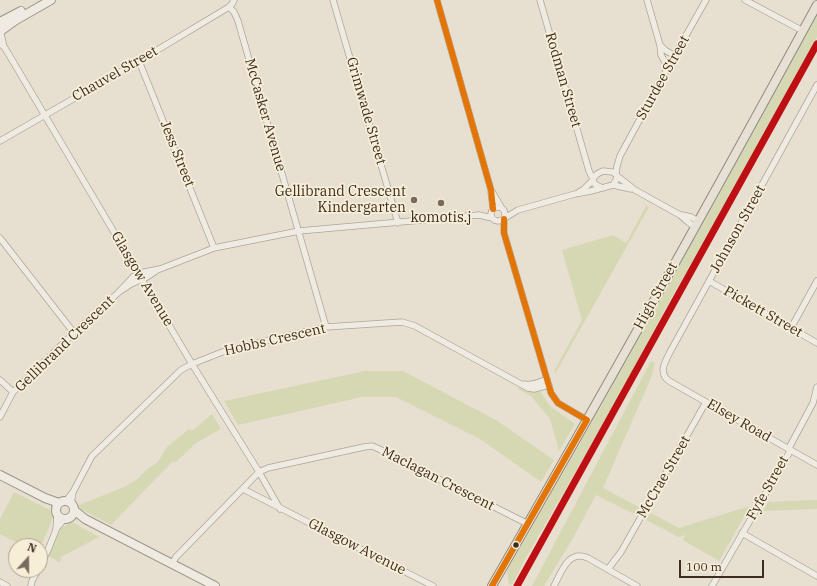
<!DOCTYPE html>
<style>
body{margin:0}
#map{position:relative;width:817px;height:586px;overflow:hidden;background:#e7e0d1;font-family:"IBM Plex Serif",serif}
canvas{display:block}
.north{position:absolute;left:8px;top:538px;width:40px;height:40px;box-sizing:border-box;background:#f7eed8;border:1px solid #ada18e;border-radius:50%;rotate:21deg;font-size:11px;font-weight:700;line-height:16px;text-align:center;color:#3d2e20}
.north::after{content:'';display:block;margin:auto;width:14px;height:18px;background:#786c5e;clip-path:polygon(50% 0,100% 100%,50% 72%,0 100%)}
.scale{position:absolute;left:679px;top:560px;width:85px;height:18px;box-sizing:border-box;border:2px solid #3d2e20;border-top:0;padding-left:5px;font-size:12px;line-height:14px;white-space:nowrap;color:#3d2e20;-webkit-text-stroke:3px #f7eed8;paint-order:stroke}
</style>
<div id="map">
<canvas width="817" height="586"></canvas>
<div class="north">N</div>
<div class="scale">100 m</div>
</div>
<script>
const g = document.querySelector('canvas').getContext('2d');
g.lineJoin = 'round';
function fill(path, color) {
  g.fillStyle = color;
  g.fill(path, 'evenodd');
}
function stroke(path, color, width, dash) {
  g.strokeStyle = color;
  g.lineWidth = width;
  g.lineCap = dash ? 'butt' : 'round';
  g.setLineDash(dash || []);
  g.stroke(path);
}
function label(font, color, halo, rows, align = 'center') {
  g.font = font + ' "IBM Plex Serif",serif';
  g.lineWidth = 3.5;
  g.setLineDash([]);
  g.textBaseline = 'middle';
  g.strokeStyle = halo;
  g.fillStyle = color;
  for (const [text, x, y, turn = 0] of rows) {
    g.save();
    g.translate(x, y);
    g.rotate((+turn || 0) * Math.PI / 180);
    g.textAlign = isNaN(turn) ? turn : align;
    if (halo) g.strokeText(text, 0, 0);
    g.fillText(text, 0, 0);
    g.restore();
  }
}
const green = new Path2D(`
 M817 16V37L714 223 664 311 617 400 524 561 512 585 509 584 507 571 585 435 714 204Z
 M646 206 649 207 555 374 554 371 582 320 562 250 613 235 626 243Z
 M651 361 655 363 651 378 603 488 639 507 634 514 596 495 572 540 544 586H532Z
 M365 371H403L496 420 554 460 541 482 480 439 396 397H362L238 425 224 401Z
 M520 387 533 391H540L550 406 575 424 559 451 550 419 531 396 518 389Z
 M212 414 221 429 196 443 176 462H172L111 525 79 508V505L124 487 138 479 146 470 158 462 166 448 189 429 192 431Z
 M14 492 50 510 53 518 40 548V546H23L0 534V519Z
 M817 500V509L763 511 768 502Z
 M750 506 719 561 683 540 685 535 679 537 646 520 651 513 679 528Z
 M72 522 99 537 61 557 60 563 48 556 61 528Z`);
const street = new Path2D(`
 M333 0 398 223
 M437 0 491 190 501 207
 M540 0 589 171 593 179
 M647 0 660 45 661 55 665 62 667 69
 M745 0 803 31
 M229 7 234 12 238 21 326 327
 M1 34 4 47
 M0 43 5 48 192 364 259 472 280 509
 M660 45 665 50 675 56
 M139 61 214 248
 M817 85 670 352C665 362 658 373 669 381L817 465
 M0 141 139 61 229 7 232 4 234 0
 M616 174 617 166 620 156 667 69 706 0
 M617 176 635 190 680 215 688 222 695 227
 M613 185 631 189
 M491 192 493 209
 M579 192 584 189 593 180
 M491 214a7 7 0 1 1 14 0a7 7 0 1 1-14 0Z
 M682 215 691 217 698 221
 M505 218 518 210 575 194 591 191 613 185 616 180 617 176 616 174 612 172 603 171 597 174 593 179C593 185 598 186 603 188
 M504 219V233L551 393 558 403 587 420
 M0 238 74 333
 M709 281 817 343
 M119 292 134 276 139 273 160 269 214 248 299 231 479 215 492 218
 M791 328 817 281
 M0 380 13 392
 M524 384C532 386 539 382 547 379
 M0 417 13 392 74 333 119 292 131 284 147 277 156 271
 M243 489 433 586
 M66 501 73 492 92 456 181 370 192 364 230 349 326 327 402 322 415 326 528 388 534 389 549 385
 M71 504 73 492
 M56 529 65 518
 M742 533 817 576
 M172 564 176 557 259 472 268 468 364 447 372 446 379 449 528 524
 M40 565 48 550 56 530 57 514
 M608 569 621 552 706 402
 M0 582 7 586
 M31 586 32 581 38 570
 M554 586C561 573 568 549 588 558L637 586
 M712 586 789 453 790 446 813 403 817 387`);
const secondary = new Path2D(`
 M0 22 21 11
 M2 30 16 20 51 0
 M0 475 45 498 59 503
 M56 510a9 9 0 1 1 18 0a9 9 0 1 1-18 0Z
 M74 510 85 519 215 586`);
const primary = new Path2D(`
 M492 586C603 394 711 200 817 5`);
const bus1 = new Path2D(`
 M437 0 491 190 493 209
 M504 219V233L551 393 558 403 587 420
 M492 586 587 420`);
const rail1 = new Path2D(`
 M517 586 817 44`);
const markers = [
 [414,200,4,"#786c5e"],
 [441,203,4,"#786c5e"],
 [516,545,3.5,"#3d2e20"]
];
const streetNames = [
 ["Chauvel Street",115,74,-30],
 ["Sturdee Street",663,78,-61],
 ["Rodman Street",563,80,74],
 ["Grimwade Street",366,111,74],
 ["McCasker Avenue",265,115,74],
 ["Jess Street",177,154,68],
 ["Johnson Street",738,229,-61],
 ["Glasgow Avenue",142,279,59],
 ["High Street",656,296,-61],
 ["Pickett Street",763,312,30],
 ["Hobbs Crescent",275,340,-13],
 ["Gellibrand Crescent",65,344,-44],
 ["Elsey Road",739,421,30],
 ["McCrae Street",664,477,-60],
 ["Maclagan Crescent",438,479,27],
 ["Fyfe Street",768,488,-61],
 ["Glasgow Avenue",357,547,27]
];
const poiNames = [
 ["Gellibrand Crescent",406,192],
 ["Kindergarten",406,208],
 ["komotis.j",441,218,"center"]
];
fill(green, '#d6d7b3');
stroke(street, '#ada599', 7);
stroke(secondary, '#9c958a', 10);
stroke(primary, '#928b80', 10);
stroke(street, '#efebe3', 5.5);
stroke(secondary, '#efebe3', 8);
stroke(primary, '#e6e1d4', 8);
stroke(bus1, '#e27505', 6);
stroke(rail1, '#be1014', 7);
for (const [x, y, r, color] of markers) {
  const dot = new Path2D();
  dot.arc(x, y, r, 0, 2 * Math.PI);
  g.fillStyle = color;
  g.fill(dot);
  stroke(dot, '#f7eed8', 1.5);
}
label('14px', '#3d2e20', '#f7eed8', streetNames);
label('14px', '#3d2e20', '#f7eed8', poiNames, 'right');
</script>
